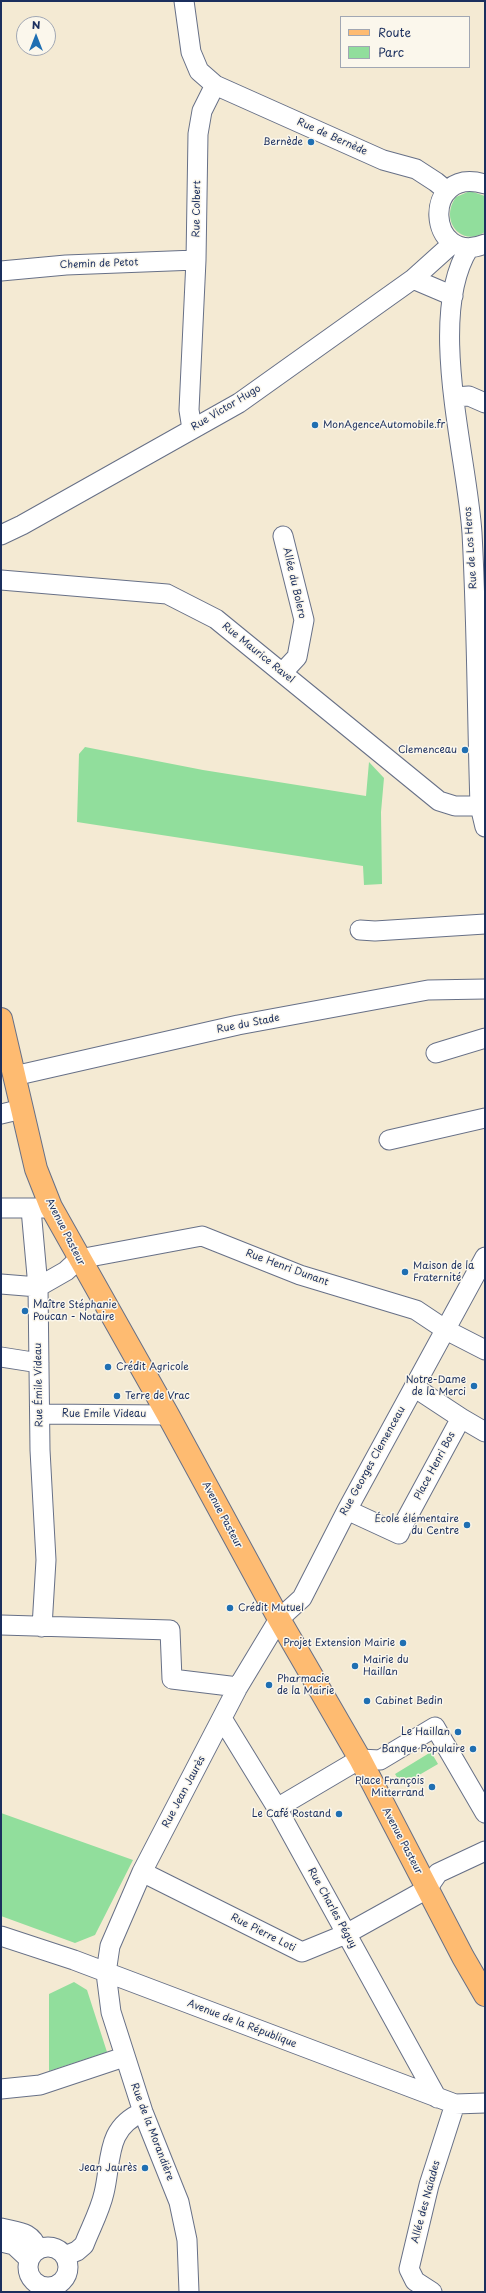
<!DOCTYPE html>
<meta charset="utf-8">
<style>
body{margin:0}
#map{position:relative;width:486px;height:2293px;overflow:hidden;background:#f4ead3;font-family:"Playpen Sans",sans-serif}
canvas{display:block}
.frame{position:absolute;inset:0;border:2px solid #1b2f5e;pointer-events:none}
.legend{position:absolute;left:340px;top:16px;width:130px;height:52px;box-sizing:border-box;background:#fbf7ec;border:1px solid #a1a7b3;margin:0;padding:5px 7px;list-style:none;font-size:12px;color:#1b2f5e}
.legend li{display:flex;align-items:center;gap:8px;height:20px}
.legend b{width:20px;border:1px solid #a1a7b3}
.north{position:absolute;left:16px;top:16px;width:40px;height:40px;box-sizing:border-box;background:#fbf7ec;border:1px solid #a1a7b3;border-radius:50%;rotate:0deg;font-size:11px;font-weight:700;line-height:16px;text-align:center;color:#1b2f5e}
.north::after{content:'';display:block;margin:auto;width:14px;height:18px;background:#1f6fb2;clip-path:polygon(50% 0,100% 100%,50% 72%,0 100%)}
</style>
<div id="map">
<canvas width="486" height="2293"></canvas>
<div class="frame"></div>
<ul class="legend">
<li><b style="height:5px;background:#febb71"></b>Route</li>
<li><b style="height:11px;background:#91de9c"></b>Parc</li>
</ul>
<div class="north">N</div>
</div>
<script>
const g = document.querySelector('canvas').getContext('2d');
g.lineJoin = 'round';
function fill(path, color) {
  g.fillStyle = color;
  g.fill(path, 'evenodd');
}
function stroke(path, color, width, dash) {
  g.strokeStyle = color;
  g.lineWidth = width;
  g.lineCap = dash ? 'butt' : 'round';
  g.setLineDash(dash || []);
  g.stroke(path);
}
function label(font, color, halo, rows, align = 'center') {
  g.font = font + ' "Playpen Sans",sans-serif';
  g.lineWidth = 3;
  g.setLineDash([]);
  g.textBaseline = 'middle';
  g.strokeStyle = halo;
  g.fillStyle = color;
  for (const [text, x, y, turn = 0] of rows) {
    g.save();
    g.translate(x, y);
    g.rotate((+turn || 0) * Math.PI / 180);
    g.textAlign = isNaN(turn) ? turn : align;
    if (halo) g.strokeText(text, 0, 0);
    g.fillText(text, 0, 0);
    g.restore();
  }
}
const green = new Path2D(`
 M470 191 485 196V232C461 248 439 220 456 197Z
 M85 747 203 770 366 796 369 762 384 778 381 812 382 884 364 885 363 866 77 822 79 754Z
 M431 1752 438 1764 402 1785 395 1774Z
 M1 1813 133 1860 95 1935 75 1943 1 1916Z
 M74 1982 87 1990 107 2052 49 2071V1994Z`);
const minor = new Path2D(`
 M184 1 191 52 199 71 215 85 383 160 416 169 436 182 447 191
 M485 184C420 165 427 268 485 244
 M469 248C426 316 467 455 472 533 477 624 477 715 480 806L485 827
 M1 271 66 265 196 260
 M413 279 453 296
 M454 397 469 396 485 403
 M192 429 189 410 196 260 198 134 202 111 215 85
 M1 535 22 525 239 403 413 279 453 243
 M1 580 167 594 216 619 439 801 455 806H480
 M283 672 297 657 304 620 283 536
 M360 930 375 931 485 924
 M436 1053 485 1038
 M14 1076 238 1025 428 990 485 989
 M1 1114 22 1109
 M389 1140 485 1118
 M1 1208H44
 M31 1209 38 1287 40 1450 46 1560 42 1627
 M1 1284 38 1287 66 1271 79 1259 202 1236 300 1275 416 1310 446 1330 485 1350
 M1 1357 39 1363
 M40 1414 168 1415
 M461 1418 485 1432
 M347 1510 399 1534 402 1527 461 1418 414 1387
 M1 1625 170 1630 172 1679 238 1687
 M223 1720 277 1808 437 2098
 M277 1808 360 1759 380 1760 435 1727 485 1813
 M142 1872 302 1952 346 1934 427 1889 438 1873 485 1851
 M1 1936 74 1960 455 2104 485 2103
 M1 2089 40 2085 124 2057
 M1 2228C18 2232 32 2231 38 2250
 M1 2242 14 2245 29 2259
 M28 2267a20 20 0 1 1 40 0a20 20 0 1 1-40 0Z
 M65 2256 77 2251 84 2245C90 2229 100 2211 104 2193 112 2160 105 2128 143 2112
 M189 2292 187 2240 179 2202 143 2112 111 2012 106 1973 110 1946 142 1872 238 1687 279 1619 302 1598 347 1510 485 1257
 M432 2292 415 2281 409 2269 429 2185 455 2104`);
const major = new Path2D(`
 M1 1019 36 1169 51 1207 168 1415 279 1619 360 1759 463 1957 485 1995`);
const markers = [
 [311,142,4,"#1f6fb2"],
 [315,425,4,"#1f6fb2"],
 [465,750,4,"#1f6fb2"],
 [405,1272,4,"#1f6fb2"],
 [25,1311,4,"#1f6fb2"],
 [108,1367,4,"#1f6fb2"],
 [474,1386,4,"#1f6fb2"],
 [117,1396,4,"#1f6fb2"],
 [467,1525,4,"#1f6fb2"],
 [230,1608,4,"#1f6fb2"],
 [403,1643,4,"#1f6fb2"],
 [355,1666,4,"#1f6fb2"],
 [269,1685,4,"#1f6fb2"],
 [367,1701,4,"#1f6fb2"],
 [458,1732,4,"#1f6fb2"],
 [473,1749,4,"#1f6fb2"],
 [432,1787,4,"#1f6fb2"],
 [339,1814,4,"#1f6fb2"],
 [145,2168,4,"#1f6fb2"]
];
const streetNames = [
 ["Rue de Bernède",332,137,24],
 ["Rue Colbert",197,209,-89],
 ["Chemin de Petot",99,264,-2],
 ["Rue Victor Hugo",226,408,-31],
 ["Rue de Los Heros",471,548,-94],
 ["Allée du Bolero",294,583,77],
 ["Rue Maurice Ravel",258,653,39],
 ["Rue du Stade",248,1024,-11],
 ["Avenue Pasteur",65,1232,63],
 ["Rue Henri Dunant",287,1268,20],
 ["Rue Émile Videau",39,1385,-91],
 ["Rue Emile Videau",104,1414],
 ["Rue Georges Clemenceau",373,1461,-61],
 ["Place Henri Bos",435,1466,-62],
 ["Avenue Pasteur",222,1515,62],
 ["Rue Jean Jaurès",184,1792,-62],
 ["Avenue Pasteur",402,1841,62],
 ["Rue Charles Péguy",332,1908,61],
 ["Rue Pierre Loti",263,1933,27],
 ["Avenue de la République",242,2024,21],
 ["Rue de la Morandière",152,2132,69],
 ["Allée des Naïades",426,2202,-75]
];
const poiNames = [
 ["Bernède",303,142],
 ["MonAgenceAutomobile.fr",323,425,"left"],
 ["Clemenceau",457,750],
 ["Maison de la",413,1266,"left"],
 ["Fraternité",413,1278,"left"],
 ["Maître Stéphanie",33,1305,"left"],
 ["Poucan - Notaire",33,1317,"left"],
 ["Crédit Agricole",116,1367,"left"],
 ["Notre-Dame",466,1380],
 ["de la Merci",466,1392],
 ["Terre de Vrac",125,1396,"left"],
 ["École élémentaire",459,1519],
 ["du Centre",459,1531],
 ["Crédit Mutuel",238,1608,"left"],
 ["Projet Extension Mairie",395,1643],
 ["Mairie du",363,1660,"left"],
 ["Haillan",363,1672,"left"],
 ["Pharmacie",277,1679,"left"],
 ["de la Mairie",277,1691,"left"],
 ["Cabinet Bedin",375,1701,"left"],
 ["Le Haillan",450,1732],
 ["Banque Populaire",465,1749],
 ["Place François",424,1781],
 ["Mitterrand",424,1793],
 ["Le Café Rostand",331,1814],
 ["Jean Jaurès",137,2168]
];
fill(green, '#91de9c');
stroke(minor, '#677087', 21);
stroke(major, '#677087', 24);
stroke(minor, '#fff', 19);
stroke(major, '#febb71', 22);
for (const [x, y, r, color] of markers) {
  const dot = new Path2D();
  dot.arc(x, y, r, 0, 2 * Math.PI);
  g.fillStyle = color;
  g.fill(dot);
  stroke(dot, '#fbf7ec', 1.5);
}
label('10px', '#1b2f5e', '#fbf7ec', streetNames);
label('10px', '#1b2f5e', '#fbf7ec', poiNames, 'right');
</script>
